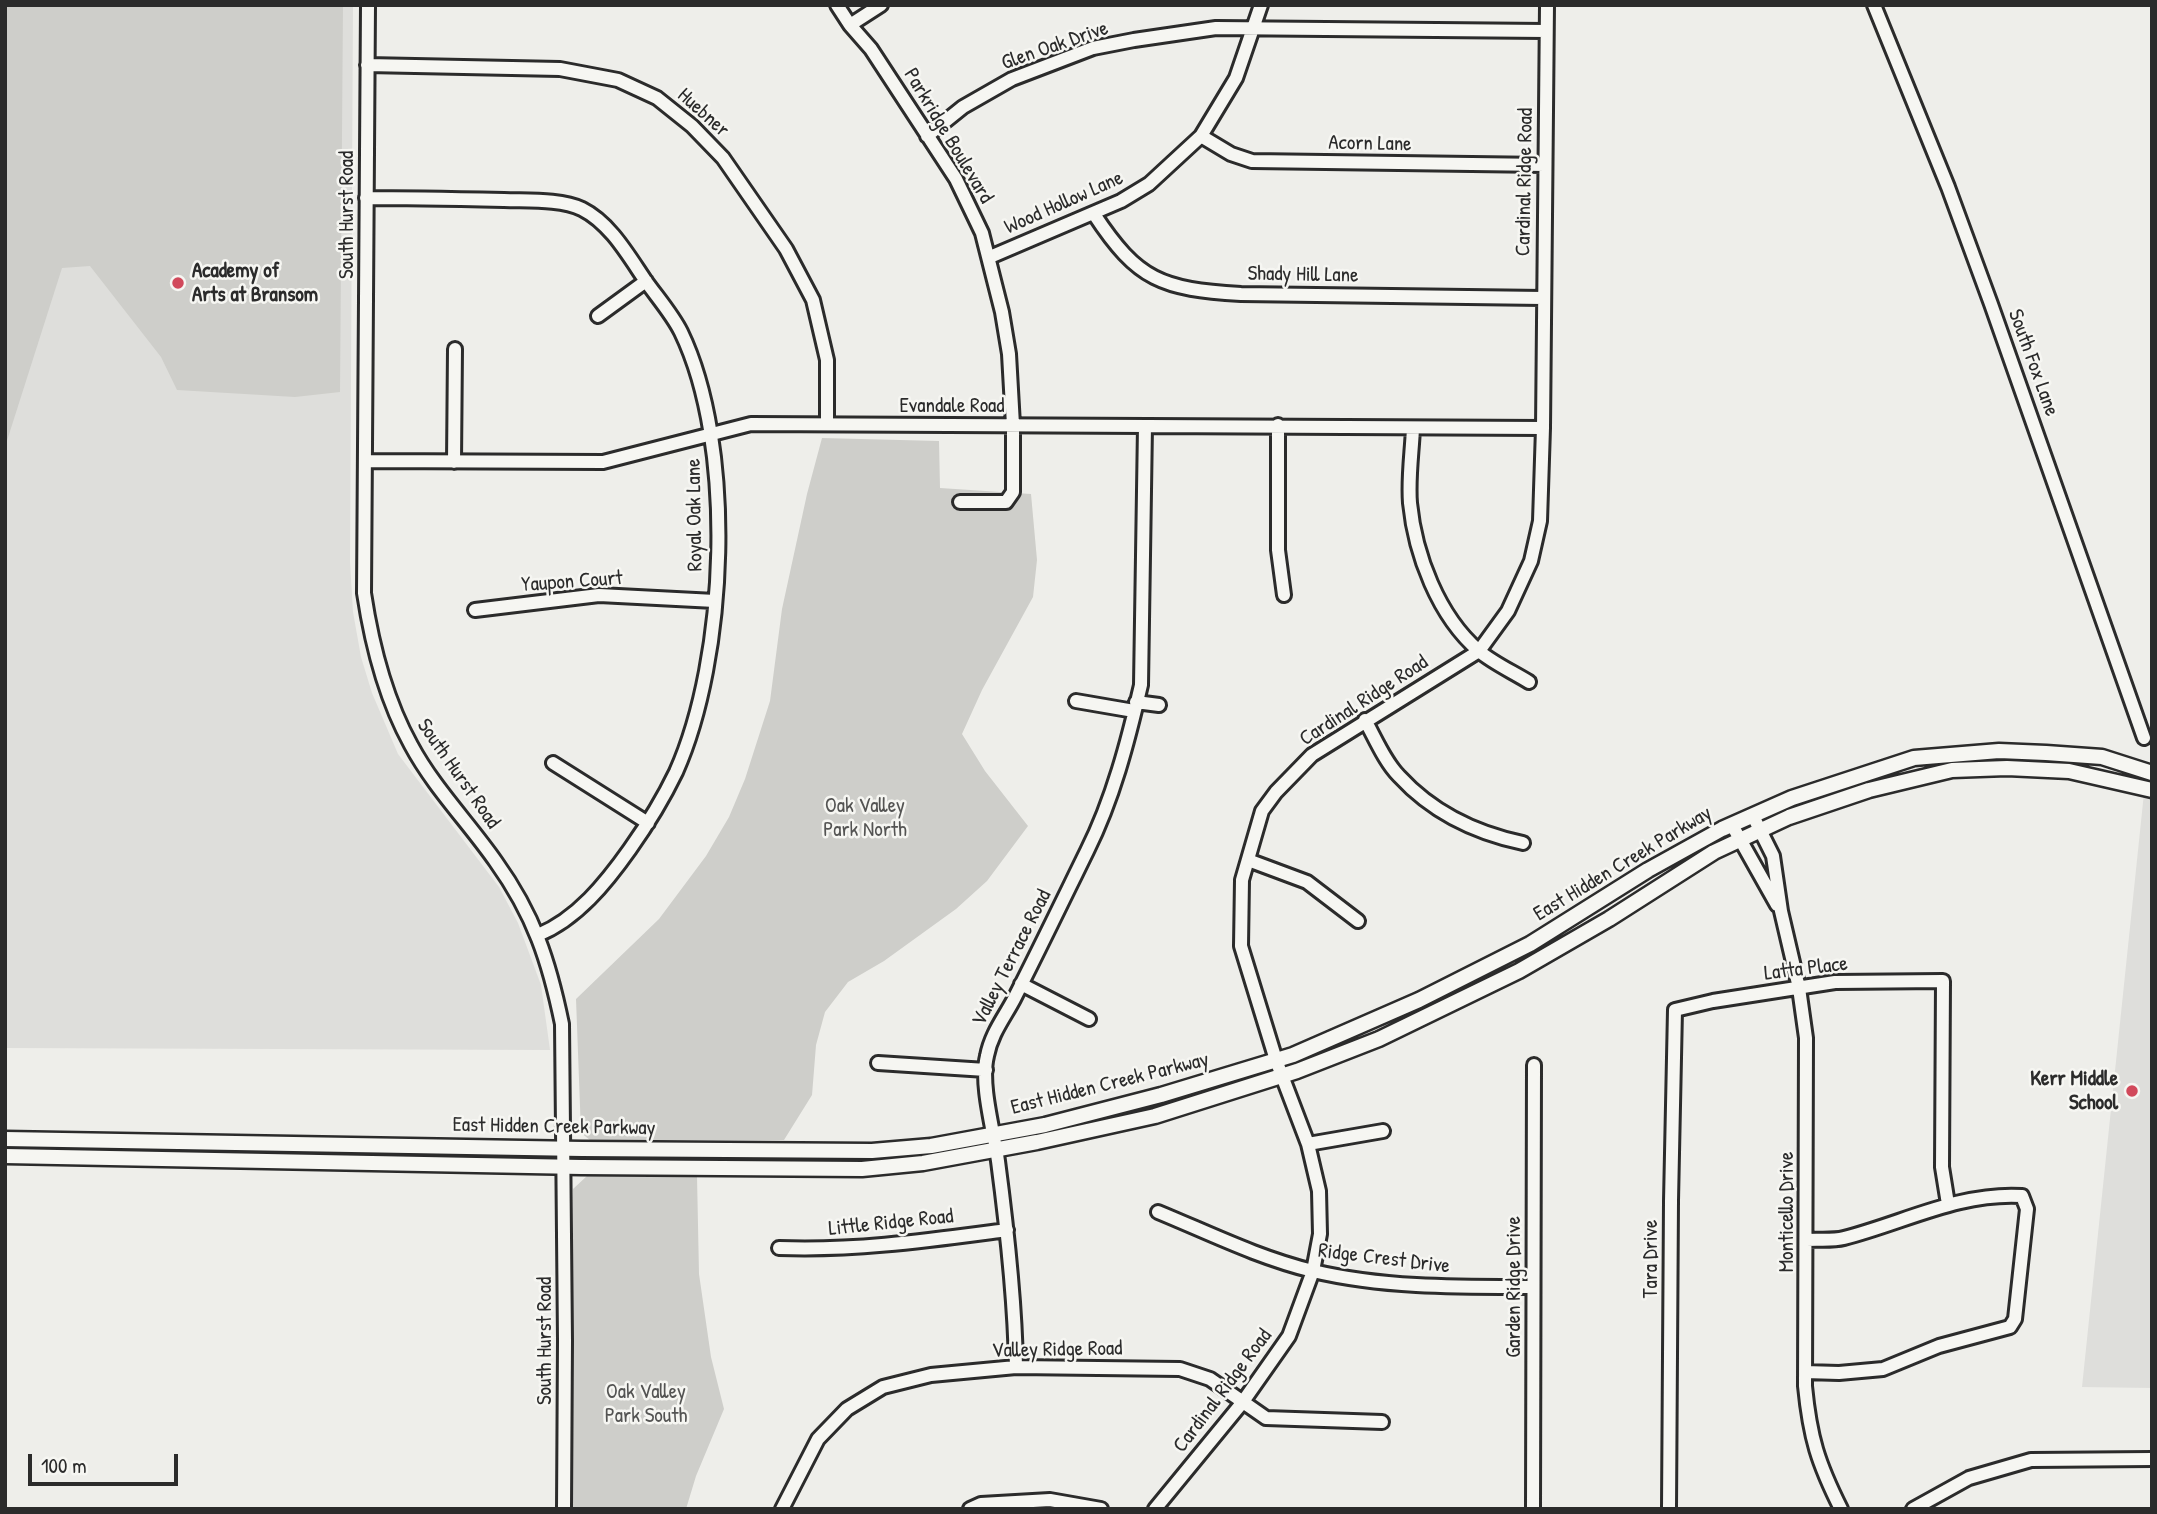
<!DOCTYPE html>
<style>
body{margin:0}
#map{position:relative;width:2157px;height:1514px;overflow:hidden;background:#eeeeea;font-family:"Patrick Hand",sans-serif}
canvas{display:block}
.frame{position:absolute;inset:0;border:7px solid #2b2b2b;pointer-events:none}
.scale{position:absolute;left:28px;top:1454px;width:150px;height:32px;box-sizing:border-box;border:4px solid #2b2b2b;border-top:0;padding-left:9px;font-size:21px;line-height:24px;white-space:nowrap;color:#2b2b2b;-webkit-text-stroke:5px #f6f6f2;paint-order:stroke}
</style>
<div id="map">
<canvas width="2157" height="1514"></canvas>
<div class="frame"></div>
<div class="scale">100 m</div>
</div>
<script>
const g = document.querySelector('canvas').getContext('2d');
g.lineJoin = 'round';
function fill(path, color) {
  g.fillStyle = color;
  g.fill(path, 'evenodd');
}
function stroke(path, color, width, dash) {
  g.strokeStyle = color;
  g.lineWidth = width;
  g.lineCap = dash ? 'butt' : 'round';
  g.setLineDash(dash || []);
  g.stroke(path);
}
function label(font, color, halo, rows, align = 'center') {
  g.font = font + ' "Patrick Hand",sans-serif';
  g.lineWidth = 5;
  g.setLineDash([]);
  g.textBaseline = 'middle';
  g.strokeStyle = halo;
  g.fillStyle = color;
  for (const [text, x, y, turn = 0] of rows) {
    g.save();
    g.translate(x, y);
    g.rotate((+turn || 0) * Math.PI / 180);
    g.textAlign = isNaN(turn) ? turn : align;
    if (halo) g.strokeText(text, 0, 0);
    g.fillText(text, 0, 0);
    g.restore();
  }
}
const built = new Path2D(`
 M5 5H353L350 562 353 612 361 657 372 693 398 754 499 887 518 923 541 985 550 1050 5 1048Z
 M2144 793 2152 796V1388L2082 1387Z`);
const green = new Path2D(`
 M5 5H343L340 392 295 397 177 390 161 357 90 266 62 268 5 447Z
 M822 438 939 441 940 488 1031 494 1037 560 1033 597 982 690 962 734 985 771 1028 826 987 881 956 909 884 961 848 982 825 1012 816 1045 812 1095 784 1140H590L581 1133 576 999 659 919 706 856 729 817 745 779 770 701 782 609 807 494Z
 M588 1175 697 1176 699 1274 711 1357 724 1409 696 1476 686 1509H572L573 1189Z`);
const minor = new Path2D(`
 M368 5 364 593C372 646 385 698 411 745 434 788 469 823 496 862 534 915 549 961 562 1024L565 1341 564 1509
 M837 5 850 25 871 49 956 179 982 233 1002 312 1009 354 1013 425V492L1006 502H960
 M1874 5 1948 187 1991 304 2144 738
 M850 25 881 5
 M367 65 560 69 618 80 657 98 692 126 723 158 786 249 813 300 827 360V424
 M927 136 963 107 1012 79 1093 48 1134 40 1216 28 1546 31
 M1201 136 1231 154 1252 161 1545 165
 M366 198C412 198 458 199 504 200 527 201 561 199 582 209 610 223 628 255 645 280 657 297 672 314 681 332 736 446 727 658 676 772 663 799 647 825 630 849 606 883 577 919 538 935
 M1094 214C1138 281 1162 289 1241 294L1543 298
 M990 257 1121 201 1149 184 1201 136 1236 78 1261 5
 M598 316 646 281
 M1278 425V550L1284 595
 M1413 428C1412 452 1408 478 1410 503 1415 554 1438 616 1479 651 1493 663 1513 672 1529 682
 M365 461 603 462 751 424 1543 428
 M454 462 455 349
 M475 610 599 595 715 601
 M1076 701 1134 711
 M1136 702 1159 705
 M1365 720C1375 738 1385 762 1399 776 1432 812 1475 833 1523 843
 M553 763 648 823
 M1753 816 1773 856 1781 911 1799 988 1806 1038 1805 1386C1810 1438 1818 1463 1841 1509
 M1732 825 1777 905
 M1248 860 1307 882 1358 921
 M1021 984 1089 1019
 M878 1063 986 1070
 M1308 1144 1383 1131
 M1158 1212C1209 1233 1259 1258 1313 1271 1385 1288 1459 1287 1532 1287
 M779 1248C856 1251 931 1240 1007 1230
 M1016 1367C1015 1299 1007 1229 998 1161 994 1132 980 1084 987 1056 991 1034 1004 1018 1014 999 1039 950 1063 900 1087 851 1113 799 1128 741 1141 685L1145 426
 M1805 1372 1839 1373 1883 1369 1939 1346 2010 1327 2015 1319 2027 1209 2022 1196C1960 1192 1903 1223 1844 1238 1832 1241 1818 1239 1806 1240
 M782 1509 818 1439 847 1409 883 1387 931 1375 1016 1367 1180 1369 1210 1379 1266 1418 1382 1422
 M970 1509 981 1504 1050 1500 1101 1509
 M1155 1509 1242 1403 1289 1336 1313 1271 1320 1234 1319 1191 1308 1144 1276 1060 1241 946 1242 880 1262 811 1276 792 1312 755 1479 651 1508 611 1531 561 1540 521 1543 428 1547 5
 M1533 1509 1534 1065
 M1669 1509 1671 1201 1675 1010 1713 1001 1835 982 1943 981 1942 1167 1948 1204
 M1913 1509 1969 1478 2031 1460 2152 1459`);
const major = new Path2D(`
 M5 1139 582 1149 872 1151 931 1146 1045 1125 1161 1095 1293 1055 1419 1000 1530 944 1648 870 1722 829 1792 798 1914 758 1999 751 2046 753 2102 757 2152 773
 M5 1156 581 1167 862 1169 923 1163 1037 1142 1155 1116 1297 1071 1379 1039 1519 971 1609 919 1714 852 1789 817 1869 790 1952 770 2007 768 2069 771 2152 790`);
const markers = [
 [178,283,7,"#d1495b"],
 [2132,1091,7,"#d1495b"]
];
const streetNames = [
 ["Glen Oak Drive",1055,46,-19],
 ["Huebner",703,113,42],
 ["Parkridge Boulevard",948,136,59],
 ["Acorn Lane",1370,144,1],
 ["Cardinal Ridge Road",1525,182,-89],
 ["Wood Hollow Lane",1064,203,-24],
 ["South Hurst Road",347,215,-90],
 ["Shady Hill Lane",1303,275,1],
 ["South Fox Lane",2033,363,70],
 ["Evandale Road",952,406],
 ["Royal Oak Lane",695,515,-91],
 ["Yaupon Court",572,582,-4],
 ["Cardinal Ridge Road",1364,701,-33],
 ["South Hurst Road",458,774,55],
 ["East Hidden Creek Parkway",1623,864,-31],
 ["Valley Terrace Road",1012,958,-63],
 ["Latta Place",1806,969,-7],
 ["East Hidden Creek Parkway",1110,1084,-14],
 ["East Hidden Creek Parkway",554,1127,1],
 ["Monticello Drive",1787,1212,-90],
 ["Little Ridge Road",891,1223,-6],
 ["Ridge Crest Drive",1384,1259,7],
 ["Tara Drive",1651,1259,-90],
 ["Garden Ridge Drive",1514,1287,-90],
 ["South Hurst Road",545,1341,-90],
 ["Valley Ridge Road",1057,1350,-1],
 ["Cardinal Ridge Road",1223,1391,-53]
];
const poiNames = [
 ["Academy of",192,271],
 ["Arts at Bransom",192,295],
 ["Kerr Middle",2118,1079,"right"],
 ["School",2118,1103,"right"]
];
const parkNames = [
 ["Oak Valley",865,806],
 ["Park North",865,830],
 ["Oak Valley",646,1392],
 ["Park South",646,1416]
];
fill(built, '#dededb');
fill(green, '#cececa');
stroke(minor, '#2b2b2b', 18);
stroke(major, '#2b2b2b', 19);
stroke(minor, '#f6f6f2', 12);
stroke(major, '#f6f6f2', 14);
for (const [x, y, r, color] of markers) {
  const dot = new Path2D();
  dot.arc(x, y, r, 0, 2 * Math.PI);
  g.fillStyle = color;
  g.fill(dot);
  stroke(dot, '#f6f6f2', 2.5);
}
label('21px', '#2b2b2b', '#f6f6f2', streetNames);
label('bold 21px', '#2b2b2b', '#f6f6f2', poiNames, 'left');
label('21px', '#545453', '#f6f6f2', parkNames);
</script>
